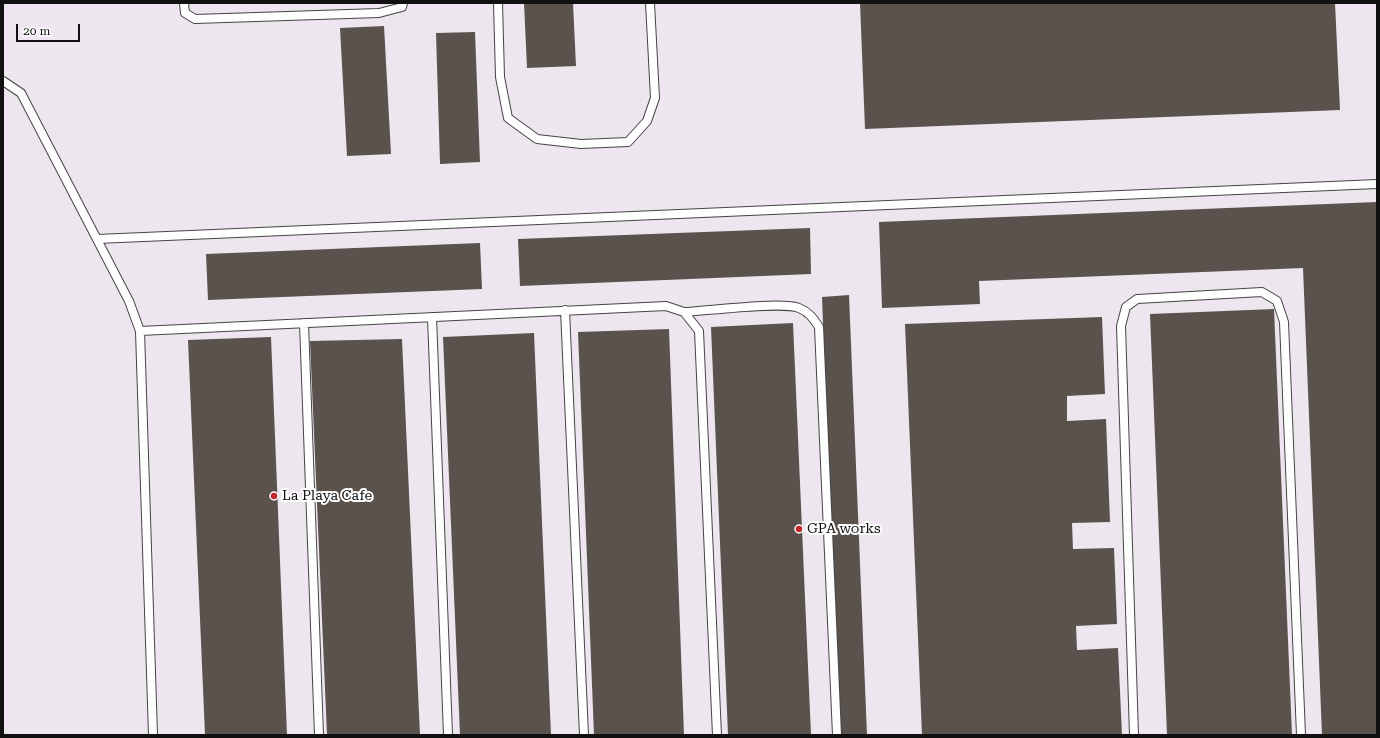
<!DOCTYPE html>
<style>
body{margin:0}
#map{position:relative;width:1380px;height:738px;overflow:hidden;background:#fffdf5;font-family:"Roboto Serif",serif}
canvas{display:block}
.frame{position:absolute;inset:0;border:4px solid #111;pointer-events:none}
.scale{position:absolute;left:16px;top:24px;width:64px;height:18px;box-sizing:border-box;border:2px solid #111;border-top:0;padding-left:5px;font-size:12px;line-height:14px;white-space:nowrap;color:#111;-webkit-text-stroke:3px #fff;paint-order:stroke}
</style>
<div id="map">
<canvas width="1380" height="738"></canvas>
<div class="frame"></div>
<div class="scale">20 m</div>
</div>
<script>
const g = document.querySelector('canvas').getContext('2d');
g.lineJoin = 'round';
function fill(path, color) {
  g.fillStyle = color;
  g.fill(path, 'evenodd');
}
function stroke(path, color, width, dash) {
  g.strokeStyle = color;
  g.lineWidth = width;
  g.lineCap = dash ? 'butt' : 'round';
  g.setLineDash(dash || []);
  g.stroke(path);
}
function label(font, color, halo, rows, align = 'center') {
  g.font = font + ' "Roboto Serif",serif';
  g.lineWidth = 4;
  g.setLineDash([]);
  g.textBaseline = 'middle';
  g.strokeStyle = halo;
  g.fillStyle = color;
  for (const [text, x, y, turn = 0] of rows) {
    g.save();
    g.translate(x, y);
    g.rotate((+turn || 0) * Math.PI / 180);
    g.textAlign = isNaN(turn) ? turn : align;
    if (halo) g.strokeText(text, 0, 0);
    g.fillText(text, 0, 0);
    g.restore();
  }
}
const industrial = new Path2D(`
 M3 3H1377V735H3Z`);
const building = new Path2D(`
 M524 3H573L576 66 527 68Z
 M860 3H1335L1340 110 865 129Z
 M384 26 391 154 347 156 340 28Z
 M475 32 480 162 440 164 436 33Z
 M1377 202V735H1322L1303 268 979 281 980 304 882 308 879 222Z
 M810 228 811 274 520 286 518 239Z
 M480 243 482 289 208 300 206 254Z
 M849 295 867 735H839L822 297Z
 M1274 309 1292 735H1167L1150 314Z
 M1102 317 1105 394 1067 396V421L1106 419 1110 522 1072 523 1073 549 1114 548 1117 624 1076 626 1077 650 1118 648 1122 735H922L905 324Z
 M793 323 811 735H728L711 327Z
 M669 329 684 735H594L578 332Z
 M534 333 551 735H460L443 337Z
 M271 337 287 735H205L188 340Z
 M402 339 420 735H327L310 341Z`);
const service = new Path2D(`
 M184 3 185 13 195 19 379 13 402 7 403 3
 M498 3 500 77 508 118 537 139 581 144 628 142 647 121 655 98 650 3
 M3 81 21 93 129 301 140 331 153 735
 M97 239 1377 184
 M565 310 584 735
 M684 312C706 311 782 301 799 308 809 312 813 318 819 327L837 735
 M432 317 448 735
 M304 323 319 735
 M140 331 666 306 684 312 699 331 717 735
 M1134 735 1121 326 1126 307 1137 299 1262 292 1277 301 1284 322 1301 735`);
const markers = [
 [274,496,4,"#c4262e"],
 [799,529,4,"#c4262e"]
];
const poiNames = [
 ["La Playa Cafe",282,496],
 ["GPA works",807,529]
];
fill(industrial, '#eee6ef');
fill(building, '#5a524d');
stroke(service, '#444', 10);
stroke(service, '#fff', 8);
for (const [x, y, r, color] of markers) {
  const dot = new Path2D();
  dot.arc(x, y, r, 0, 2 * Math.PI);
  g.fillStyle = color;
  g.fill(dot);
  stroke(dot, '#fff', 1.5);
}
label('14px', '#111', '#fff', poiNames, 'left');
</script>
